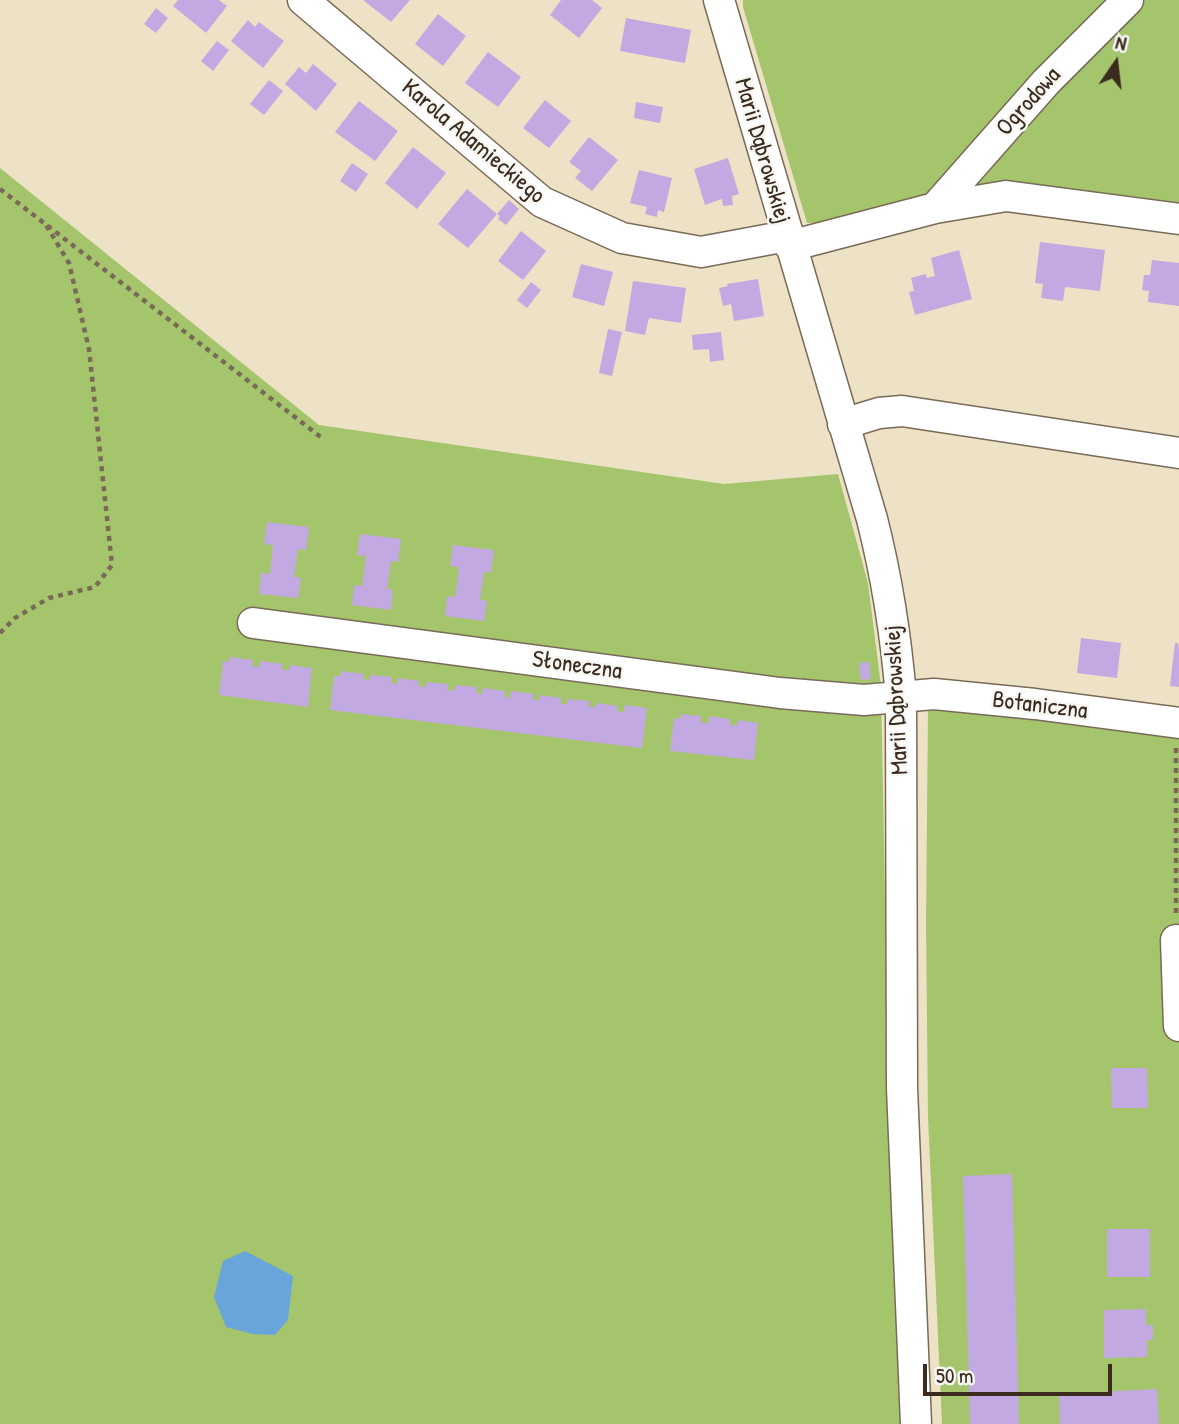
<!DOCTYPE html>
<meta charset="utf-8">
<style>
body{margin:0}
#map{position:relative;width:1179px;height:1424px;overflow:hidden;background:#ede2c5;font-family:"Patrick Hand",sans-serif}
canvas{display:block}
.north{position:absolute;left:1081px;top:28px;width:70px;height:70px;-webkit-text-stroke:5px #f6f6f2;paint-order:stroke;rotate:14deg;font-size:19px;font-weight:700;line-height:28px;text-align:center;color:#3b2a1e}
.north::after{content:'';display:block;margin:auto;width:24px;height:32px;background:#3b2a1e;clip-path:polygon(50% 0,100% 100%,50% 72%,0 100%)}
.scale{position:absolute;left:923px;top:1364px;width:189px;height:32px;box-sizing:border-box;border:4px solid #3b2a1e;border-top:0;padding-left:9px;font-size:21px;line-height:24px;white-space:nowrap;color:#3b2a1e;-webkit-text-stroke:5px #f6f6f2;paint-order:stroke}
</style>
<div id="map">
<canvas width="1179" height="1424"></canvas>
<div class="north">N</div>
<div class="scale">50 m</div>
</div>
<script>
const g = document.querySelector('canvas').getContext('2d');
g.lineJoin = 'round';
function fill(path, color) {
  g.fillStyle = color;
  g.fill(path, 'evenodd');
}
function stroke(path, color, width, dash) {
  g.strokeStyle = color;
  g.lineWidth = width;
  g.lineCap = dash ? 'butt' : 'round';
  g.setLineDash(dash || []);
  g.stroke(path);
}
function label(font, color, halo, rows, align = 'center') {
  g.font = font + ' "Patrick Hand",sans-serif';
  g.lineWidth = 5;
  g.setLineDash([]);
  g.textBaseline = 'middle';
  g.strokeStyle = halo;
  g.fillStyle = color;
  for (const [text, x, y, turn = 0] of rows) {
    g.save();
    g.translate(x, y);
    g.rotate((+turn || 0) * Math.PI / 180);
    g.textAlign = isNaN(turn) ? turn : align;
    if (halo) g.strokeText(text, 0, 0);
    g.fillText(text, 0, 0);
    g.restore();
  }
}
const green = new Path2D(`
 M743 0H1179V206L1032 187 824 223H807L743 7Z
 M0 168 319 425 724 484 838 474 868 583 881 686 889 1110 903 1424H0Z
 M935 705 1179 736V1424H942L928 1117 926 923 928 709Z`);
const water = new Path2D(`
 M245 1251 293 1276 288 1320 275 1335 253 1334 226 1327 214 1297 223 1261Z`);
const building = new Path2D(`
 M178 0H219L227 6 206 33 173 6Z
 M363 0H410L391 22Z
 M561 0H592L602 8 579 38 550 15Z
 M156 8 168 18 156 33 144 24Z
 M438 14 466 36 443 66 415 44Z
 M626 18 691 30 685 63 620 51Z
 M248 20 255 27 259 22 284 41 263 68 231 41Z
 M217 41 229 50 213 71 201 61Z
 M488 52 521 77 498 107 465 83Z
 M313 64 337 84 316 111 285 84 299 67 306 73Z
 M269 80 283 91 264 115 250 104Z
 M545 100 571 121 549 148 523 128Z
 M359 101 398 131 375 161 335 132Z
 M636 102 663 107 660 123 634 118Z
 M589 137 618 160 592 191 575 178 581 171 569 162Z
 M413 147 446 173 417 209 385 183Z
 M728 158 739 194 732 196 733 205 723 206 722 199 705 205 694 169Z
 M352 163 368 174 356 192 340 181Z
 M639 170 672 178 664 212 658 210 657 217 645 214 647 207 630 203Z
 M467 189 497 214 509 200 519 209 506 225 498 219 500 216 497 214 468 248 438 224Z
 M521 231 546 251 523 280 498 261Z
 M1040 242 1105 250 1100 291 1065 287 1063 301 1041 298 1043 284 1035 283Z
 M959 250 972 299 915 315 909 292 914 291 911 278 926 274 927 278 935 276 931 258Z
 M1152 260 1179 263V306L1148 302 1149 291 1142 290 1144 275H1150Z
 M581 264 613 272 604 306 572 297Z
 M758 279 764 316 734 321 731 304 723 306 719 288 728 286 727 284Z
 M633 281 686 288 681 323 649 318 645 335 625 331Z
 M531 282 541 290 527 308 517 300Z
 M608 329 622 332 612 376 599 373Z
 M721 332 724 360 710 362 709 349 693 350 692 335Z
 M267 522 309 527 306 550 298 549 294 577 301 578 298 598 259 594 261 573 270 574 273 545 264 544Z
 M360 534 401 539 398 562 391 561 387 589 393 590 391 610 352 605 354 585 362 586 366 556 357 555Z
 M453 545 494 550 491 573 484 572 480 600 487 601 484 621 445 616 447 596 455 597 459 567 450 566Z
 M1081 638 1121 643 1117 678 1077 673Z
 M1175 643H1178L1179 650V687L1170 686Z
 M230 657 253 660 252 666 259 667 260 661 283 664 282 670H289L290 665 312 668 308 707 219 695 223 661 229 662Z
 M869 662 871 679 861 680 859 663Z
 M341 671 364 674 363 679 369 680 370 675 392 677 391 683 397 684 398 678 419 681V686L426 687V682L448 684 447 690 454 691 455 685 477 687 476 693 482 694 483 688 505 691V697L510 698 511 691 534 694 533 700H539L540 695 561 698V704H567L568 699 590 701 589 707H595L596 703 618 706 617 711 624 712 625 705 647 708 642 748 330 710 334 676H341Z
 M681 714 701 716V722L709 723V716L730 719V725H737L738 720 758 723 754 760 670 751 674 718 680 719Z
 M1111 1068H1147L1148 1108H1112Z
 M1012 1174 1019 1424H970L963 1176Z
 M1107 1229H1150V1277H1107Z
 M1146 1309V1325H1153V1340H1147V1357L1104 1358V1310Z
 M1157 1389 1159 1424H1060L1059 1394Z`);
const path = new Path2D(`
 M0 189 322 438
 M0 633 15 618 49 598 95 587 112 565 89 349 69 263 46 225
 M1176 748V915`);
const minor = new Path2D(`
 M303 0 542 202 622 238 701 252 787 236
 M719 0 872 519C887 578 896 636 901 697L902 1088 916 1424
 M935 208 1046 82 1128 0
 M790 246 935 208 1006 196 1179 219
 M843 424 879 413 902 411 1179 453
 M253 623 780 693 864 700 934 694 1035 704 1179 723
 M1176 940 1179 1026`);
const streetNames = [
 ["Ogrodowa",1029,102,-48],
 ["Karola Adamieckiego",473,142,40],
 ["Marii Dąbrowskiej",762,151,74],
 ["Słoneczna",577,666,8],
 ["Marii Dąbrowskiej",897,700,-93],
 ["Botaniczna",1040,706,7]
];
fill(green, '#a5c56d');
fill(water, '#69a5da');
fill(building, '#c2a9e1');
stroke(minor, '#796a58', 33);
stroke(path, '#796a58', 4.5, [5, 5]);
stroke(minor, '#fff', 30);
label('24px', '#3b2a1e', '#f6f6f2', streetNames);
</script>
